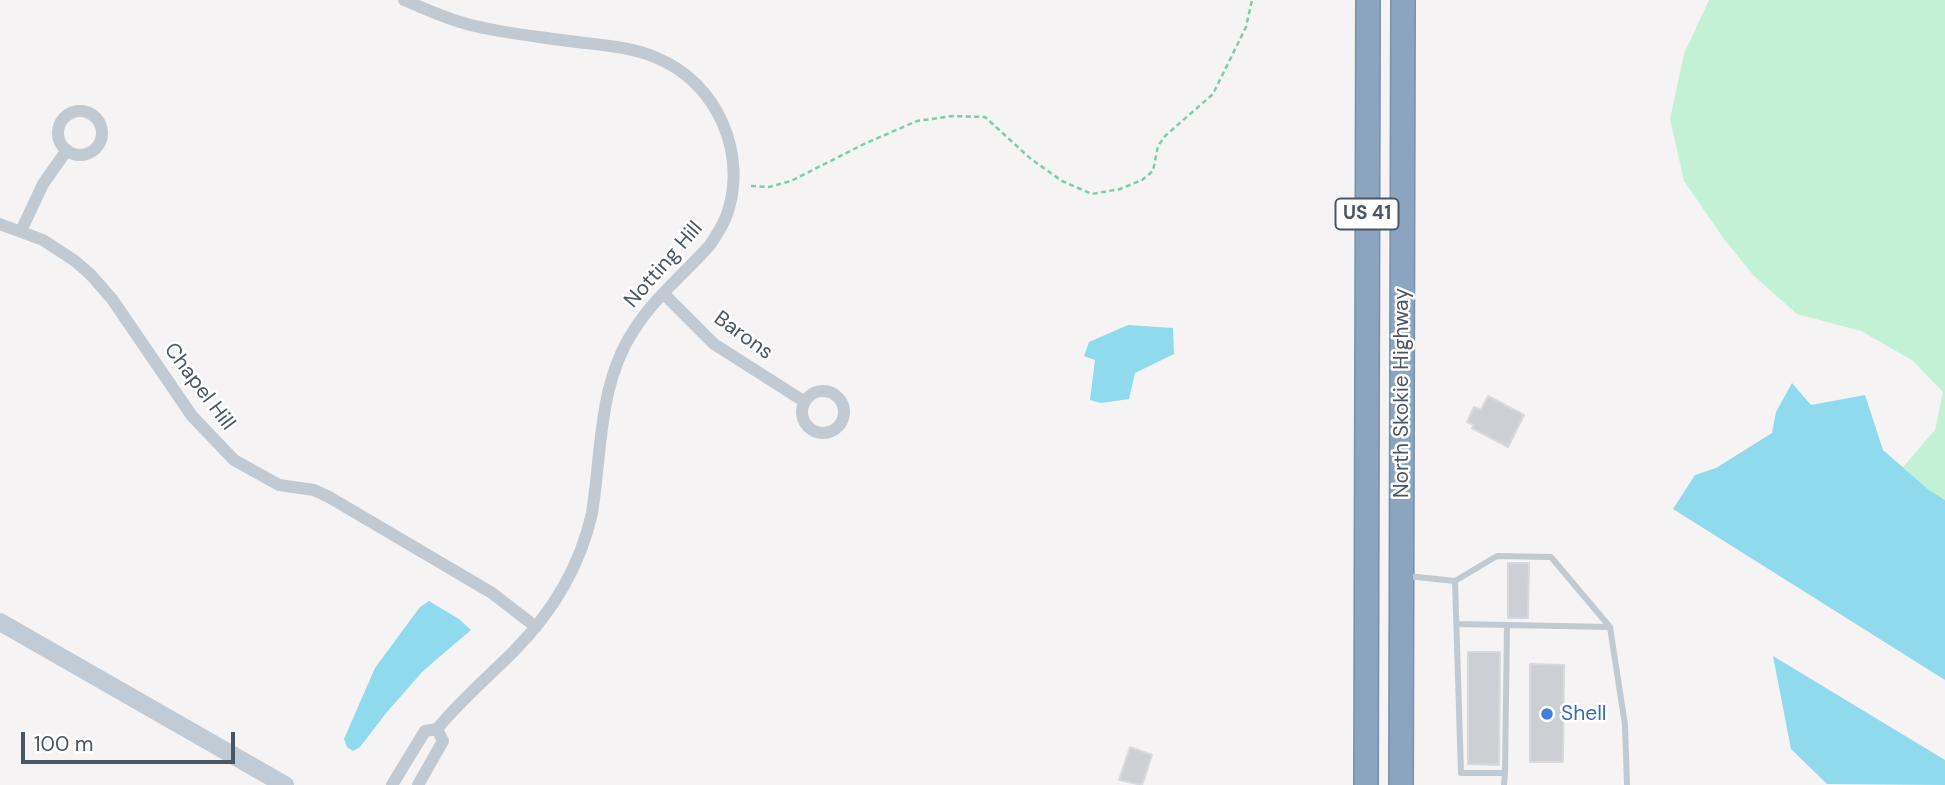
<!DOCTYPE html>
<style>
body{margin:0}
#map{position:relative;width:1945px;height:785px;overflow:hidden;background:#f5f3f3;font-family:"DM Sans",sans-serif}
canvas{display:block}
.scale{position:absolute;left:21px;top:732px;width:214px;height:32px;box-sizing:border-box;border:4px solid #4a5661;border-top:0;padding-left:9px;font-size:21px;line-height:24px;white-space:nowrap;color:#4a5661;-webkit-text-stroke:5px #fff;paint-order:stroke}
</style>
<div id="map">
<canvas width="1945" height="785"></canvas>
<div class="scale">100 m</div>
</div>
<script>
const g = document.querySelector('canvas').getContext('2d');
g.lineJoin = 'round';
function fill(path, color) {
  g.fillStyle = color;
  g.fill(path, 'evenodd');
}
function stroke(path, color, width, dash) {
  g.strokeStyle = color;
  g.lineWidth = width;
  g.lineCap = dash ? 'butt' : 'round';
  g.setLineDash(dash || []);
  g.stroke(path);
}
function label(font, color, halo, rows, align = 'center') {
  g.font = font + ' "DM Sans",sans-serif';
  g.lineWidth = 5;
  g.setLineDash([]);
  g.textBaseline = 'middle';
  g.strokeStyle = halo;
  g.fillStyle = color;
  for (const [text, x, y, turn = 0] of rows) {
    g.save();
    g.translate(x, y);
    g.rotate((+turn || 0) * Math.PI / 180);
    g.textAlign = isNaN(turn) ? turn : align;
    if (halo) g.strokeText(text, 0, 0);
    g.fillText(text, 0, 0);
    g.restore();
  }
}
const green = new Path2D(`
 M1709 0H1945V500L1929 490 1903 467 1935 430 1943 392 1912 360 1861 331 1797 314 1754 276 1724 239 1684 181 1670 119 1684 54Z`);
const water = new Path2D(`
 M1128 325 1173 328 1174 354 1135 373 1129 399 1101 403 1090 400 1095 360 1084 356 1089 342Z
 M1792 383 1811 405 1865 395 1883 450 1929 490 1945 500V680L1673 509 1695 475 1716 468 1772 433 1776 412Z
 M429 601 459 619 471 630 423 671 387 712 360 747 353 751 347 747 344 739 375 668 420 607Z
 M1773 656 1945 760V785L1827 784 1791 749Z`);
const building = new Path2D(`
 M1488 396 1524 415 1508 447 1472 428 1474 425 1467 422 1474 407 1481 410Z
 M1508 563H1529L1528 618H1508Z
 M1468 652H1500L1499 765 1468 764Z
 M1530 664 1564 665 1563 762H1530Z
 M1130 747 1152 755 1142 785 1119 780Z`);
const path = new Path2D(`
 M751 186 769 187 791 181 864 144 917 121 953 116 985 117 1031 159 1062 181 1092 194 1120 189 1142 180 1153 171 1158 146 1165 136 1213 94 1246 27 1252 0`);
const lane = new Path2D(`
 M1407 576 1455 581 1461 773H1505L1504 785
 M1455 581 1497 556 1551 557 1610 627 1625 725 1627 785
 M1457 624 1610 627
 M1505 773 1507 625`);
const street = new Path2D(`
 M58 133a22 22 0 1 1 44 0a22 22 0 1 1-44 0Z
 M0 224 43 240 75 261 90 274 112 299 192 416 234 460 279 485 314 490 329 497 492 593 536 627
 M21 231 43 184 67 150
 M664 294 714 344 805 402
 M802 412a21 21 0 1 1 42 0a21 21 0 1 1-42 0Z
 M392 785 425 731 437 729C460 701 487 678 513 652 552 613 580 567 592 513 602 451 598 384 634 330 654 298 685 273 710 245 716 236 722 227 726 217 749 156 718 83 657 58 630 46 598 45 569 41 541 37 512 34 484 28 456 23 430 11 404 0
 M418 785 443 741 437 729`);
const secondary = new Path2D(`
 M0 622 285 785`);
const highway = new Path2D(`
 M1366 785 1368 0
 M1401 785 1403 0`);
const markers = [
 [1547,714,7,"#3f7fe0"]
];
const shields = [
 [1367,214,63]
];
const shieldNames = [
 ["US 41",1367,214]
];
const streetNames = [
 ["Notting Hill",664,265,-49],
 ["Barons",743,336,36],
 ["Chapel Hill",199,387,53],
 ["North Skokie Highway",1402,393,-90]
];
const shopNames = [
 ["Shell",1561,714]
];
fill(green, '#c3f1d5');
fill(water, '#90daee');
fill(building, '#cdcfd5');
stroke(building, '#d7d9de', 2);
stroke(highway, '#7690ad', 26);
stroke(path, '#7ad0a6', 2.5, [5, 3.5]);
stroke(lane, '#c1cad2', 6);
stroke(street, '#c1cad2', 12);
stroke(secondary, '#c1cbd6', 18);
stroke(highway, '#8ba5c1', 23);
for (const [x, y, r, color] of markers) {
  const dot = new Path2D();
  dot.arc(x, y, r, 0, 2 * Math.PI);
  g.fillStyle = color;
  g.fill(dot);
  stroke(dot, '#fff', 2.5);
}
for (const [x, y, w] of shields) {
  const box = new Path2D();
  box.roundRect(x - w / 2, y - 15.5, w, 31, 5);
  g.fillStyle = '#fff';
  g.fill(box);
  stroke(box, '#4a5661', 2);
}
label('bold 19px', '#4a5661', null, shieldNames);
label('21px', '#4a5661', '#fff', streetNames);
label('21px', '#366cbe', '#fff', shopNames, 'left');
</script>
